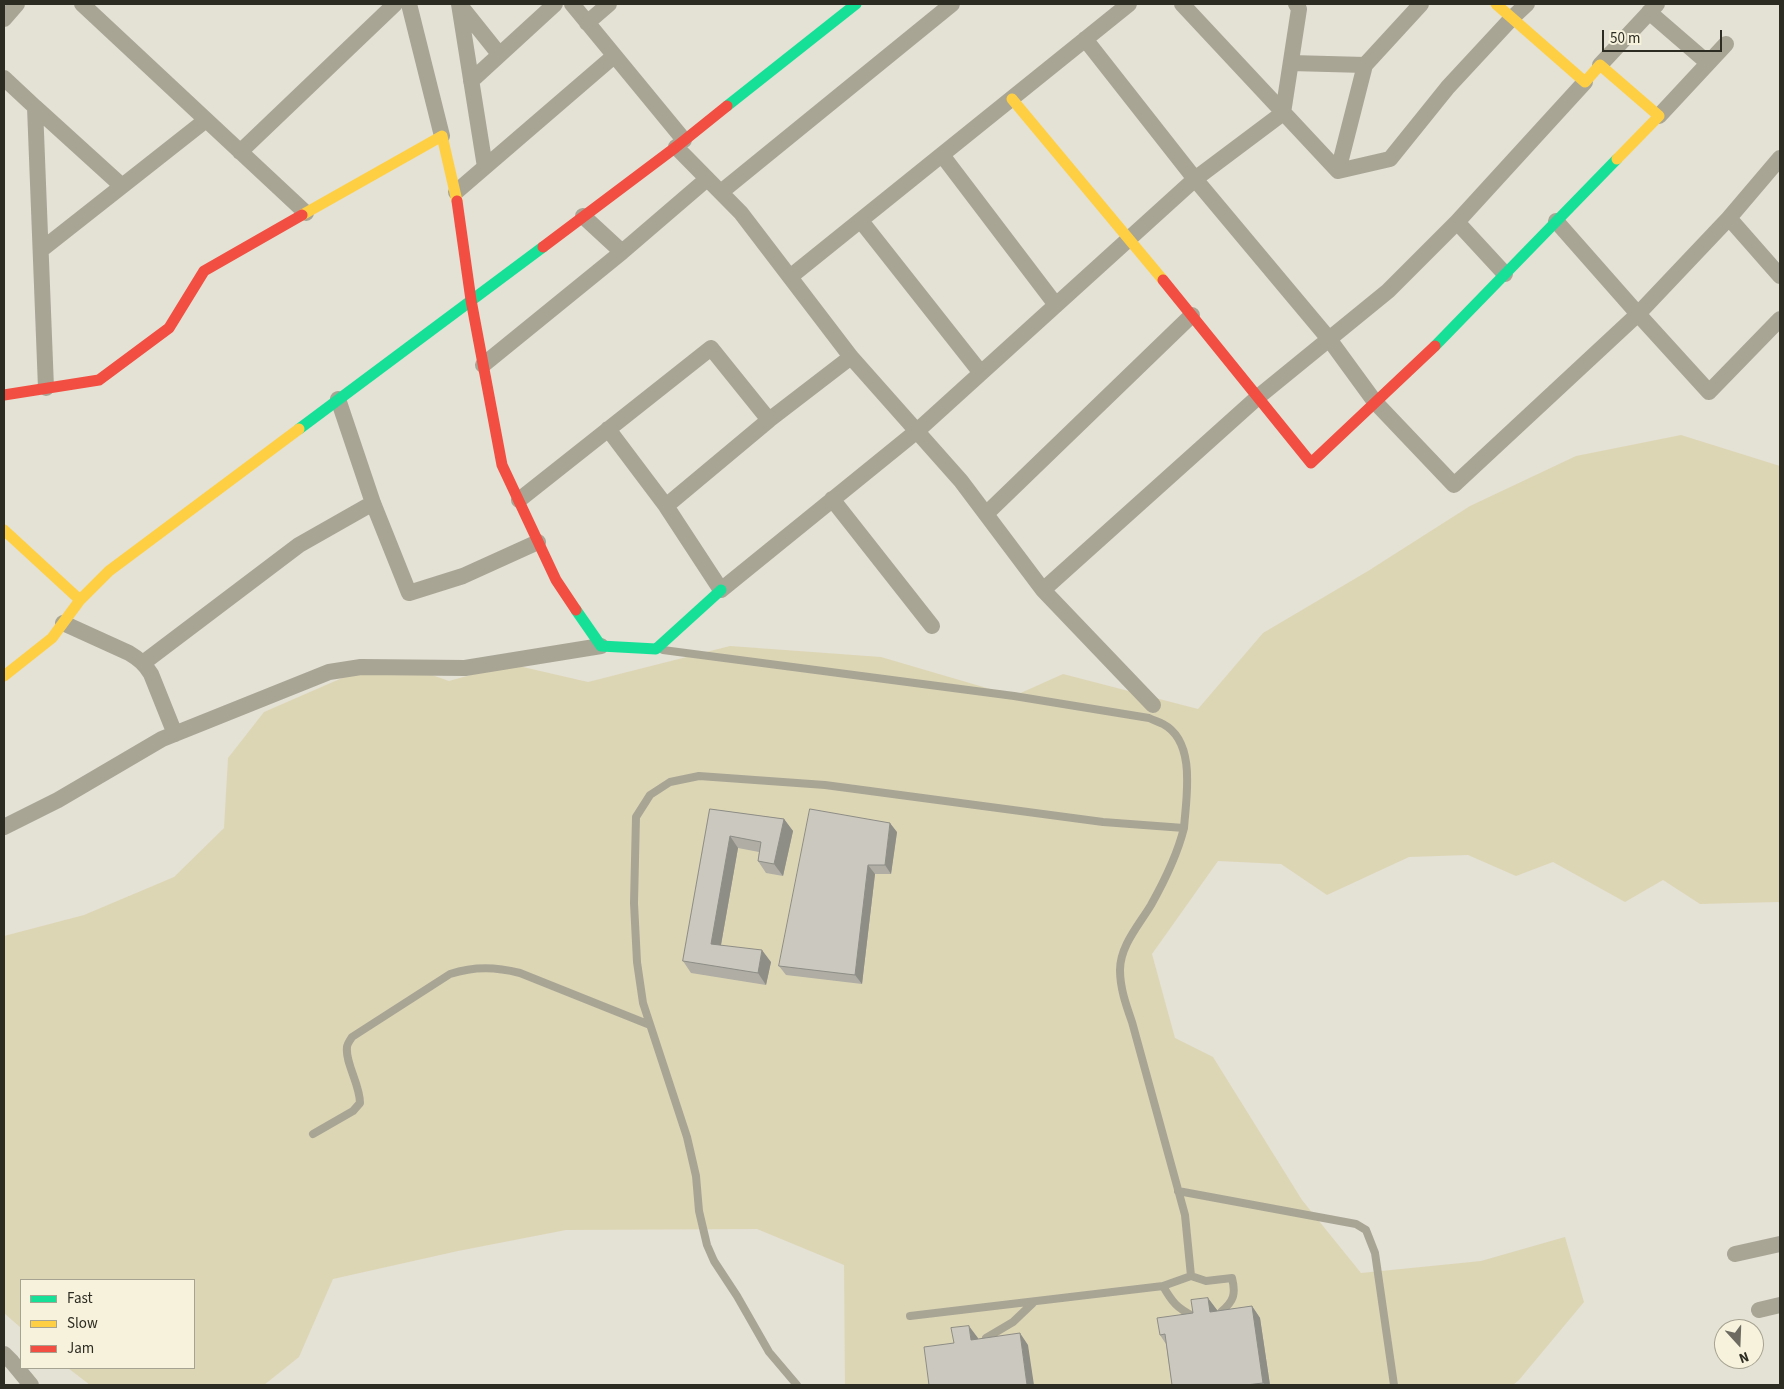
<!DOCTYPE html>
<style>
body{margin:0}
#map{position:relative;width:1784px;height:1389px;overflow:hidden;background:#e4e1d5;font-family:"Source Sans 3",sans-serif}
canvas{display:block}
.frame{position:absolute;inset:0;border:5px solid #2d2c23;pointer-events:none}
.legend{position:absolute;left:20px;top:1279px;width:175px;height:90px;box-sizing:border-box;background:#f7f2dc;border:1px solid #a6a392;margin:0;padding:6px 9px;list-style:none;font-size:15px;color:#2d2c23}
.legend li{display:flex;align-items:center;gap:10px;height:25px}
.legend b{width:25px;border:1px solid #a6a392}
.north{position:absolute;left:1714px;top:1319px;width:50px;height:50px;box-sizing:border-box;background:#f7f2dc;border:1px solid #a6a392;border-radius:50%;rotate:160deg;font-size:14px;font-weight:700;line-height:20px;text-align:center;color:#2d2c23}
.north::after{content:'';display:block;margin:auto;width:18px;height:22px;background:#6d6b61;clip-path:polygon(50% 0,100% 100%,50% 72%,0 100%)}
.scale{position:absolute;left:1602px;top:30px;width:120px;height:22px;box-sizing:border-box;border:2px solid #2d2c23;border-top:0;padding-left:6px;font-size:15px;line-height:18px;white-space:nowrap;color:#2d2c23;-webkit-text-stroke:4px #f7f2dc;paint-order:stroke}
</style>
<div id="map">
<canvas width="1784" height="1389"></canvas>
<div class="frame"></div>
<ul class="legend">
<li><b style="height:6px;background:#16e098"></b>Fast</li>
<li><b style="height:6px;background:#ffcf43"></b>Slow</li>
<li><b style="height:6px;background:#f24e42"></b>Jam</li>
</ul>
<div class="north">N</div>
<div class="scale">50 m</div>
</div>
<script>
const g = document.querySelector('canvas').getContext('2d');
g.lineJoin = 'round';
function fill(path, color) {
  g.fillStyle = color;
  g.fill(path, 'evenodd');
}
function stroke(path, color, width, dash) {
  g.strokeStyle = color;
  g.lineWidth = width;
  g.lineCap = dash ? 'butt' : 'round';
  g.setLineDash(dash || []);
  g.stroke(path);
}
const green = new Path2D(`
 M1681 435 1780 466V903L1778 902 1700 904 1663 880 1625 902 1553 862 1516 876 1468 855 1409 857 1327 895 1281 864 1218 861 1152 954 1175 1038 1213 1057 1302 1200 1361 1273 1481 1261 1565 1237 1584 1302 1519 1380 1513 1385H845L844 1265 757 1229 566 1230 458 1251 333 1279 299 1357 264 1385H90L68 1368H194V1280H21V1328L4 1313V936L84 915 174 877 224 828 228 758 264 712 349 675 412 668 449 681 510 664 588 682 730 646 881 657 1014 696 1063 674 1198 709 1263 633 1368 571 1470 506 1576 456Z`);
const lane = new Path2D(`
 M663 650 1014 696 1149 718C1153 720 1159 722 1163 724 1197 742 1186 798 1184 828L1103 822 825 785 699 776 670 782 650 795 636 817 634 903 637 962 643 1003 687 1137 696 1176 699 1211 707 1245 714 1261 737 1296 769 1352 797 1385
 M313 1134 353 1111 360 1103C360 1084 345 1063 347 1047 347 1044 350 1040 352 1037L450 974C475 966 496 967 520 973L650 1025
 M1178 1191 1356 1224 1366 1230 1375 1253 1394 1385
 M1191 1276 1206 1281 1232 1278C1236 1294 1234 1301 1221 1312
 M1163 1286C1172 1302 1177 1308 1193 1316
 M910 1316 1163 1286 1191 1276 1185 1215 1132 1022C1126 1005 1120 988 1120 970 1120 946 1139 925 1151 905 1165 880 1177 856 1184 828
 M986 1338 1013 1322 1034 1302`);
const street = new Path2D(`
 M82 4 306 213
 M409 4 442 136
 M459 4 485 167
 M459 4 499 54
 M572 4 684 140
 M1182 4 1338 171 1390 159 1448 87 1512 18 1527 4
 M1649 12 1708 63
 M4 19 17 4
 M587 23 609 4
 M1085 39 1195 179 1329 339 1375 402 1454 485 1638 314 1556 221
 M1291 63 1365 65 1421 4
 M1600 65 1657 4
 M4 78 35 107 46 388
 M471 81 555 4
 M35 107 122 186
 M1659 116 1726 44
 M676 147 741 213 851 357 961 481 1043 590 1153 705
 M240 152 395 4
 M942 155 1056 305
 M1338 171 1365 65
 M456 192 614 56
 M721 192 952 4
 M583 216 622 252
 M1729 218 1780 158
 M861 221 981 373
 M1457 222 1505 274
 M41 250 206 120
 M1780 276 1729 218 1638 314 1709 392 1780 319
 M790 277 1129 4
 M483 365 622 252 707 179
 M338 399 373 503 409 593 463 576 538 542
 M608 429 666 506 721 590 917 431 1195 179 1283 113 1299 9 1296 4
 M832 499 932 626
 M519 500 711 348 769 420 851 357
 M666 506 769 420
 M986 514 1192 315
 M1043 590 1258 397 1388 291 1457 222 1585 82
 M63 623 129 653C139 659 145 664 151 674L175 734
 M143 663 299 545 373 503
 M4 827 58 800 162 739 329 672 361 667 465 668 601 646
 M1735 1254 1780 1244
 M1759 1310 1780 1305
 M4 1354 12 1362 31 1385`);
const fast = new Path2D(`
 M727 106 856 4
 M1435 346 1617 159
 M299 429 543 247
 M576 610 601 646 656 649 721 590`);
const slow = new Path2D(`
 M1496 4 1585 82 1600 65 1659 116 1617 159
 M1012 99 1163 280
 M302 215 442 136 457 201
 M4 530 80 600
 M4 676 52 638 80 600 109 571 299 429`);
const jam = new Path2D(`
 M457 201 471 300 502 465 556 580 576 610
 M543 247 676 147 727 106
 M1163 280 1311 463 1435 346
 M4 395 99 380 169 328 204 271 302 215`);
const wall = new Path2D(`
 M710 809 784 819 793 831 783 876 766 873 758 861 759 852 738 848 721 945 771 962 766 985 691 973 683 961Z
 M897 832 891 874H875L862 984 786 975 779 966Z
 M1208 1298 1217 1310V1311L1252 1306 1260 1318 1270 1385H1172L1166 1344 1160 1335 1193 1313Z`);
const shadedWall = new Path2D(`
 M784 819 793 831 783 876 774 864Z
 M890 823 897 832 891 874 885 865Z
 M730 836 738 848 719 956 711 944Z
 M868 865 875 874 862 984 855 975Z
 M762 950 771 962 766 985 758 973Z
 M1208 1298 1217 1310 1219 1325 1210 1312Z
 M1252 1306 1260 1318 1270 1385H1265L1263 1383Z
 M969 1326 978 1338 980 1352 971 1340Z
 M1020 1333 1028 1345 1034 1385H1027Z`);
const building = new Path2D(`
 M710 809 784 819 774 864 758 861 761 842 730 836 711 944 762 950 758 973 683 961Z
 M810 809 890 823 885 865H868L855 975 779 966Z
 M1208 1298 1210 1312 1252 1306 1263 1383 1246 1385H1172L1165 1334 1160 1335 1157 1318 1193 1313 1191 1300Z
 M969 1326 971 1340 1020 1333 1027 1385H929L924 1347 954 1343 951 1328Z`);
fill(green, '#ddd6b5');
stroke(lane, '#a8a595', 8);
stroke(street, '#a8a595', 16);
stroke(fast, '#16e098', 11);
stroke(slow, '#ffcf43', 11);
stroke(jam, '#f24e42', 11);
fill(wall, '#afada4');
fill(shadedWall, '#8e8d86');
fill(building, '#cbc9bf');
stroke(building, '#8e8d86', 1);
</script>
